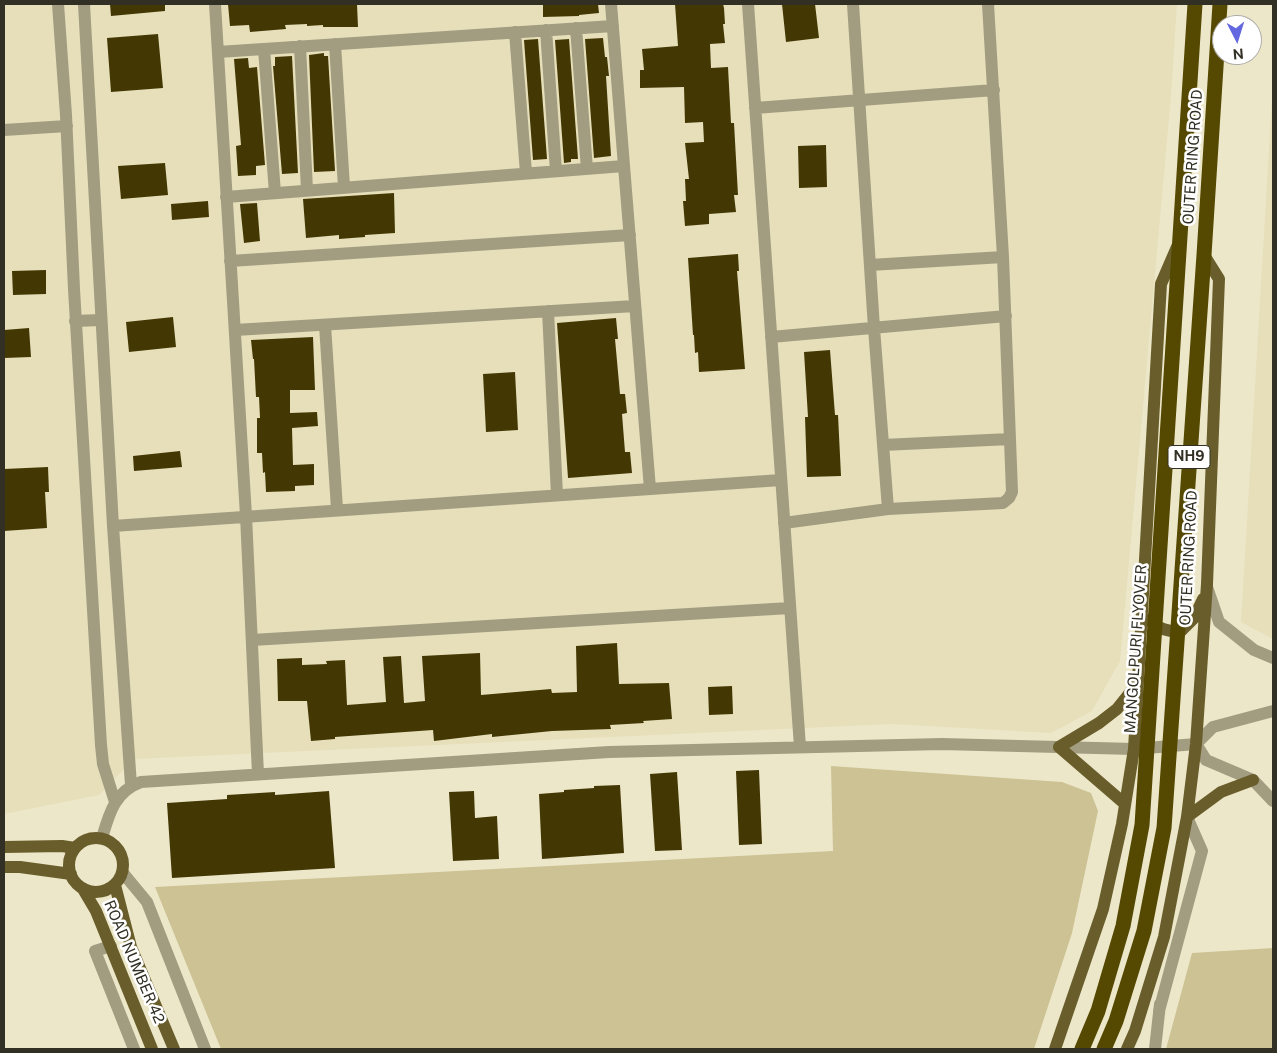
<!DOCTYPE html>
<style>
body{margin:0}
#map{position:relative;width:1277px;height:1053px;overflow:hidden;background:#ede7ca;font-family:"Public Sans",sans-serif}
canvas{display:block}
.frame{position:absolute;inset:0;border:5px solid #323025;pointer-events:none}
.north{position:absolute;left:1212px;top:15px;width:50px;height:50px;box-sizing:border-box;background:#fff;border:1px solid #adaca8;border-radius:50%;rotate:175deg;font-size:14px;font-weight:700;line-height:20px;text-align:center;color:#323025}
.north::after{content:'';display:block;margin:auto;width:18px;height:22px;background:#6368e1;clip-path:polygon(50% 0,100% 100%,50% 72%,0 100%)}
</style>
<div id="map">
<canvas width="1277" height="1053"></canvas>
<div class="frame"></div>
<div class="north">N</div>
</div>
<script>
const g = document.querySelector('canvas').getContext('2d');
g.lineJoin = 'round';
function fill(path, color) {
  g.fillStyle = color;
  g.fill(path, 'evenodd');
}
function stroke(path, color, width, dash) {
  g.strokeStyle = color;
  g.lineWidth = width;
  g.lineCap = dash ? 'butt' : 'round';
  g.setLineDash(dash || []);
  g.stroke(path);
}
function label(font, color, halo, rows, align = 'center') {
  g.font = font + ' "Public Sans",sans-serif';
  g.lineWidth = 5;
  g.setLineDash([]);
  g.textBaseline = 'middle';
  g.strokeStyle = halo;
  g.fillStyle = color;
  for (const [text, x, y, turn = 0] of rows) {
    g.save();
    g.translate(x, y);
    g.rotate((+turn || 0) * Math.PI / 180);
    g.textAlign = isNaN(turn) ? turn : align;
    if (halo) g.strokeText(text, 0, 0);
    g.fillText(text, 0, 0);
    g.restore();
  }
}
const built = new Path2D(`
 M4 4H1177L1171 96 1120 661 1092 711 1051 733 892 724 134 759 99 795 4 814Z
 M1273 82V639L1241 622Z`);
const green = new Path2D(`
 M831 766 1062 782 1091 793 1098 811 1072 933 1034 1049H221L155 887 833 851Z
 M1273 948V1049H1166L1192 953Z`);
const building = new Path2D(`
 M110 4H165V11L111 16Z
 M228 4H357L358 27H323V25L307 26V24L285 25 286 29 250 32 249 25 230 26Z
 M543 4H598L599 13 579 15V16L543 17Z
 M675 4H723L724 8 725 24H723L725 43 710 44 711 68 728 67 731 123H734L738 195H734L736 212 709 214V224L685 226 683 201H686L685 179H689L685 143 704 142 703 122 685 123 684 87 640 88V70H644L642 49 678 46Z
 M782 4H815L819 38 786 42Z
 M158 34 163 88 111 92 107 38Z
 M603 38 605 57H607L609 76H606L611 156 594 158 585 39Z
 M538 39 547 159 533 160 524 40Z
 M569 39 578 159H571V162L564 163 555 40Z
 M324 53V56H328L335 171 314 172 309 55Z
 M292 56 298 173 282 174 273 66H275V57Z
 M248 58 249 68 257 67 265 165 256 166V175L238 176 236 146 241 145 234 59Z
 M826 145 827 187 799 188 798 146Z
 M165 163 168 195 121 199 118 166Z
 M394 193 395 233 365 235V237L339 239V235L306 238 303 199Z
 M208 201 209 217 172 220 171 204Z
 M257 203 260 241 244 243 240 204Z
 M738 254 739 271H737L745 369 699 372 698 352 695 353 694 335H693L688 258Z
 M46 270V294L13 295 12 271Z
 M173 317 176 347 129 352 126 322Z
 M616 318 618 339H615L620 394H625L627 413 622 414 625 452H630L632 473 568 478 557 323Z
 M29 328 31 357 4 358V330Z
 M313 337 315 390H290V413L317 412 318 426 292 428 293 465 314 464V485L295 486V491L266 492 265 472 263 473 262 453H257V418H260L259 397H256L254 359H253L251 340Z
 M830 350 835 415H838L841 476 807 477 805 417H808L804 352Z
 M515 372 518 430 486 432 483 374Z
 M180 451 182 467 134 471 133 456Z
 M48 467 49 492H45L47 528 4 531V469Z
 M617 643 619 684 669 683 672 719 643 721 644 723 610 725 611 729 552 731 492 737V734L434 741 433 730 335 737V739L311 741 307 701H278L277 659 302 658V665L327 664 326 661 345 660 347 705 386 702 383 657 401 656 404 703 425 701 422 656 480 653 481 695 551 689 552 693 577 692 576 646Z
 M732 686 733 714 709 715 708 687Z
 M759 770 762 844 739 845 736 771Z
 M677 772 682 850 655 851 650 774Z
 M620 785 624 853 542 859 539 794 564 792V790L594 788V786Z
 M329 791 335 868 172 878 167 803 227 799V795L275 792V795Z
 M474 791 475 818 497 816 499 859 453 861 449 792Z`);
const minor = new Path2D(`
 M58 4 66 115 74 289 101 745 103 764 115 802
 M84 4 113 526 131 785
 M215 4 246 516 258 774
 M611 4 650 489
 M748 4 800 747
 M576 28 587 169
 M546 30 556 171
 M515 32 526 173
 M335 44 344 187
 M300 46 307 190
 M264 49 275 193
 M218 52 613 26
 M755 108 994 90
 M4 130 67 126
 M226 197 624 166
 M230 261 630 235
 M870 265 1003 257
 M548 311 557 495
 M75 321 101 320
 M325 325 337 509
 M235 330 635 306
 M771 337 1006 316
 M883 445 1010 439
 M888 509 1003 503 1009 498 1012 492 1003 257 988 4
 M784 523 888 509 874 328 853 4
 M113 526 781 480
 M1207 587 1219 622 1254 650 1273 658
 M252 640 790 608
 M1196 744 1206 760 1253 780 1273 801
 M1196 744 1213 727 1273 711
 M102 838C109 814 115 791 141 782L609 752 942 744 1134 749 1196 744
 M123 873 147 902 205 1049
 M111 946 95 951 134 1049
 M1159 1011 1202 851 1187 817
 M1155 1049 1160 1004`);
const major = new Path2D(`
 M1149 620C1159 629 1168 632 1181 631L1194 618 1203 599
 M1125 804 1059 747 1099 723 1117 709 1137 684
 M1187 817 1221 792 1253 780
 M69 865a27 27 0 1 1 54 0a27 27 0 1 1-54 0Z
 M4 847 62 846 75 848
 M4 867H20L71 874
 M115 885 131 947 174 1049
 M83 889 96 911 152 1049
 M1055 1049 1103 909 1122 824 1134 749 1161 284 1177 247
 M1127 1049 1135 1031 1164 937 1187 817 1196 744 1207 584 1219 279 1204 255`);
const highway = new Path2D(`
 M1082 1049 1098 1011 1123 926 1142 825 1195 4
 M1104 1049 1116 1021 1144 931 1164 828 1204 255 1220 4`);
const shields = [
 [1189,457,42]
];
const shieldNames = [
 ["NH9",1189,457]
];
const streetNames = [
 ["OUTER RING ROAD",1193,157,-86],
 ["OUTER RING ROAD",1189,558,-87],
 ["MANGOLPURI FLYOVER",1136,649,-86],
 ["ROAD NUMBER 42",134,962,67]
];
fill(built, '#e6dfba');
fill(green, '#ccc293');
fill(building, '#433804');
stroke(minor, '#a29c81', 12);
stroke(major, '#695e2b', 12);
stroke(highway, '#554800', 15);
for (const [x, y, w] of shields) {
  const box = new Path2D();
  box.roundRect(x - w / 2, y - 11.5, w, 23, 4);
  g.fillStyle = '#fff';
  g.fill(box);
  stroke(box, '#323025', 1);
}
label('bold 14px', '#323025', null, shieldNames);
label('15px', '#323025', '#fff', streetNames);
</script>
